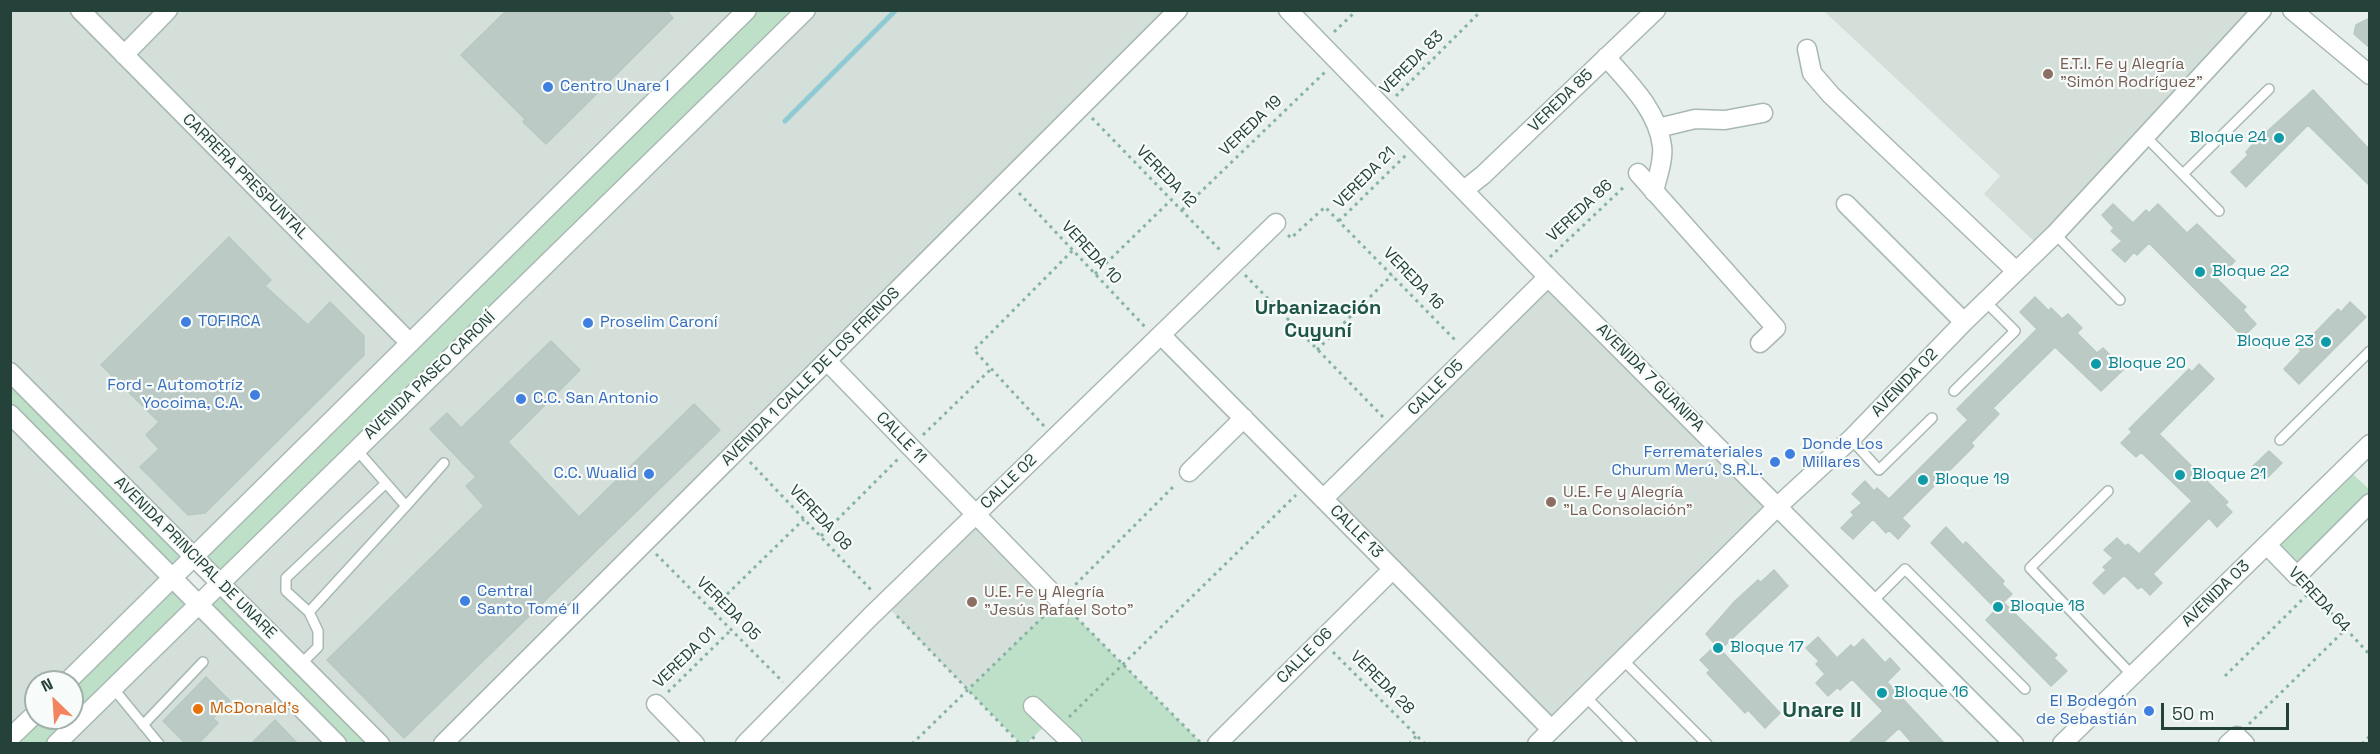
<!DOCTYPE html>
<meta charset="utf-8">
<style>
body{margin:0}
#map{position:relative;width:2380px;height:754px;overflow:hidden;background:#e6efeb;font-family:"Space Grotesk",sans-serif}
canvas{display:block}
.frame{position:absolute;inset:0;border:12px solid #24423a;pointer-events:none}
.north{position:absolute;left:24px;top:670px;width:60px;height:60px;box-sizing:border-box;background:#f7fbf9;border:2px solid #a3b1ad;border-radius:50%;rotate:335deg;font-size:16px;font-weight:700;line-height:24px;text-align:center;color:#24423a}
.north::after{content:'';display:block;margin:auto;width:21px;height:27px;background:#f4845f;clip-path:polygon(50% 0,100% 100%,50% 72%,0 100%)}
.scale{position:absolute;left:2161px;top:703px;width:128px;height:27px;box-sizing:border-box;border:3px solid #24423a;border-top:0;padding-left:8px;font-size:18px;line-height:21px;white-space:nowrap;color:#24423a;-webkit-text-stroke:4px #f7fbf9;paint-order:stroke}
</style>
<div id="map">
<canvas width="2380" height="754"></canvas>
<div class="frame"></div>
<div class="north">N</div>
<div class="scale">50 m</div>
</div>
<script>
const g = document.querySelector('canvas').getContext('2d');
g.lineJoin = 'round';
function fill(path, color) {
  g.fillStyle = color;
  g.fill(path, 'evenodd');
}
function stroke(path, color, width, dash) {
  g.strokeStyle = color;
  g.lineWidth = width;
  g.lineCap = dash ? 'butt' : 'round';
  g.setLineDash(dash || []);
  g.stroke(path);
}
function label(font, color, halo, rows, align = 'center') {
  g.font = font + ' "Space Grotesk",sans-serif';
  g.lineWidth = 4.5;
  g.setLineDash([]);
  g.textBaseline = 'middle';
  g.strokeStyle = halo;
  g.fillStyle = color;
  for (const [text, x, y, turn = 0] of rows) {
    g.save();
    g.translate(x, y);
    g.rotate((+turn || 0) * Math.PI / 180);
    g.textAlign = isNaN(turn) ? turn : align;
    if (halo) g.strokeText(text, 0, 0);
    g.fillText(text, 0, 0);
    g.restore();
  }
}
const built = new Path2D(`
 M11 11H747L67 682H36V713L11 738Z
 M806 11H1178L443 743 56 744Z
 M1824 11H2262L2040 247 1984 194 2000 176Z
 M1548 277 1778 506 1551 729 1323 499Z
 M976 514 1059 600 968 690 884 603Z`);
const green = new Path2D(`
 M747 11H806L221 582 380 743H337L198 604 56 743H11L36 718H72V682L172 578 11 414 10 372 194 557ZM194 558 220 582 198 604 172 578Z
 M2346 468 2369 489V503L2297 576 2267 545Z
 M1059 600 1201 743H1073L1050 721 1027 743H1020L968 690Z`);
const stream = new Path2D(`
 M785 121 896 10`);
const building = new Path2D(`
 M507 10H666L673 18 546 144 523 122 525 119 461 55Z
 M2370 18V48L2354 34 2356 25Z
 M2313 90 2370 150V186L2308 125 2246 187 2231 172 2248 155 2246 152 2252 145Z
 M2113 204 2133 223 2146 210 2149 213 2158 204 2187 233 2197 224 2235 261 2217 279 2246 307 2243 310 2256 324 2243 337 2149 243 2137 255 2134 252 2125 262 2112 250 2122 241 2111 231 2114 228 2102 215Z
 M229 237 271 280 265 286 308 325 330 302 364 336V355L205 513 188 515 140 467 159 449 146 435 159 422 101 365Z
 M2035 297 2049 311 2051 308 2062 319 2068 314 2082 328 2077 333 2097 353 2103 348 2124 369 2101 391 2055 347 1993 408 1999 414 1971 443 1974 446 1902 518 1910 526 1898 539 1889 530 1886 533 1873 519 1853 539 1841 528 1854 515 1851 512 1862 503 1852 494 1865 481 1874 491 1877 488 1889 499 1968 420 1957 409 2037 329 2020 312Z
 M2350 302 2366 317 2299 384 2284 369 2301 351 2299 349 2338 309 2341 312Z
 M551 341 580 370 508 442 579 517 694 404 720 430 404 738 327 660 484 506 466 486 476 477 430 429 447 413 461 428Z
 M2199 364 2214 379 2159 434 2228 502 2225 505 2232 512 2217 527 2209 518 2153 574 2162 583 2150 595 2141 586 2138 589 2124 575 2104 594 2093 583 2106 570 2103 567 2113 558 2104 550 2117 538 2125 546 2128 544 2139 554 2192 501 2141 452 2136 457 2121 443 2132 432 2129 429 2189 369 2192 372Z
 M2269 451 2282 463 2265 480 2252 467Z
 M1946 527 1963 545 1966 542 2004 581 2002 584 2012 594 1996 609 1931 543Z
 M1774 570 1788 586 1720 650 1706 634 1735 601 1758 580 1761 582Z
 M2003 602 2057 655 2054 658 2067 671 2051 686 1986 620Z
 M1818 637 1837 658 1851 645 1854 648 1863 639 1885 663 1890 658 1900 669 1887 682 1945 744H1913L1899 728 1882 744H1848L1883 711 1852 679 1840 690 1838 687 1828 696 1816 683 1825 674 1816 664 1819 661 1806 648Z
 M1716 645 1780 713 1765 728 1748 710 1745 713 1707 673 1710 670 1700 660Z
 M206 677 230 701 213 718 218 723 198 744H186L163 721Z
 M275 720 298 744H251Z`);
const path = new Path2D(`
 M1334 32 1357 10
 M1396 96 1482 10
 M1092 118 1221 251
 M1019 193 1146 328
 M1182 210 1325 72
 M1339 221 1406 155
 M1288 235 1291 238 1325 207 1457 342
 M1550 257 1626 185
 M1095 274 1171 200
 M1245 275 1383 417
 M1317 350 1392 275
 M1044 426 974 350 1073 250
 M923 435 991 369
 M750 462 873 592
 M821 536 899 458
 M656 554 783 682
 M1070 590 1176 484
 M2310 590 2370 655
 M711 610 804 519
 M1071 612 1200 742
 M897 616 1020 744
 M1333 652 1425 744
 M2225 676 2311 591
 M668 692 731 630
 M1069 717 1296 495
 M2249 724 2346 629
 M912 744 1049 611
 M1027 744 1037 734
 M1409 744 1417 735
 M2362 744 2370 736`);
const service = new Path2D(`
 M2146 137 2219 211
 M2183 174 2269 89
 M2055 234 2120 300
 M1954 391 2015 331 1985 301
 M1851 439 1879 470 1932 418
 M2280 440 2370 351
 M2108 491 2030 568 2132 675
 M406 506 444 463
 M1873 601 1905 569 2025 689
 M309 612 286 591V578L386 483
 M1622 659 1707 744
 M301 664 318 647V631L309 612 406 506 356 449
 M113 688 159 744
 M1585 696 1632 744
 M143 725 203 662`);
const minor = new Path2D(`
 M80 10 410 343
 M1288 10 1548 277 2014 744
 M2292 10 2370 75
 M1807 49 1812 73 1831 95 2016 271
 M124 55 168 10
 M1606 57C1629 83 1658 111 1662 146 1664 161 1657 177 1654 192
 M1658 128 1695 119 1725 120 1763 113
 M1638 173 1776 328 1760 343
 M1464 190 1483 175 1656 10
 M1846 204 1964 322
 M1161 335 1551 729
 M827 361 1059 600
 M1189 472 1244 418
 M1323 499 1548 277
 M2267 545 2297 576 2370 503
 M656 704 695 744
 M1033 706 1073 744
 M443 744 1178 10
 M745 744 870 617 1276 223
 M1217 744 1393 569
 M1537 744 1778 506 1851 439 1964 322 2055 234 2262 10
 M2062 744 2370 444
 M2228 744 2237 736 2245 744`);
const tertiary = new Path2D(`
 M10 372 380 744
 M10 414 337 744
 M67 682 747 10
 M10 738 36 713
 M56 744 806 10`);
const markers = [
 [2048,74,6,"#8d6e63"],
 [548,87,6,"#3f7fe0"],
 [2279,138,6,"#0f9aa8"],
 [2200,272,6,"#0f9aa8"],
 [186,322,6,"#3f7fe0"],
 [588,323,6,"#3f7fe0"],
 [2326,342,6,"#0f9aa8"],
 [2096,364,6,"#0f9aa8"],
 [255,395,6,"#3f7fe0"],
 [521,399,6,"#3f7fe0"],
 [1790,454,6,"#3f7fe0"],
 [1775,462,6,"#3f7fe0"],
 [649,474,6,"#3f7fe0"],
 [2180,475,6,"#0f9aa8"],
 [1923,480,6,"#0f9aa8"],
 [1551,502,6,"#8d6e63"],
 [465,601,6,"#3f7fe0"],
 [972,602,6,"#8d6e63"],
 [1998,607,6,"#0f9aa8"],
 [1718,648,6,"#0f9aa8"],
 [1882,693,6,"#0f9aa8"],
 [198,709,6,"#e8710a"],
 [2149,711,6,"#3f7fe0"]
];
const streetNames = [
 ["VEREDA 83",1412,63,-45],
 ["VEREDA 85",1561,101,-44],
 ["VEREDA 19",1251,126,-44],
 ["CARRERA PRESPUNTAL",245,177,45],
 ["VEREDA 12",1166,177,46],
 ["VEREDA 21",1365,178,-45],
 ["VEREDA 86",1580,211,-43],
 ["VEREDA 10",1091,253,47],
 ["VEREDA 16",1413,279,46],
 ["AVENIDA PASEO CARONÍ",430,376,-44],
 ["AVENIDA 1 CALLE DE LOS FRENOS",811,377,-45],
 ["AVENIDA 7 GUANIPA",1650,378,45],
 ["AVENIDA 02",1905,383,-46],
 ["CALLE 05",1436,388,-45],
 ["CALLE 11",901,438,46],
 ["CALLE 02",1009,482,-44],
 ["VEREDA 08",820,518,47],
 ["CALLE 13",1356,532,45],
 ["AVENIDA PRINCIPAL DE UNARE",195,558,45],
 ["AVENIDA 03",2216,594,-44],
 ["VEREDA 64",2319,600,47],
 ["VEREDA 05",728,609,45],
 ["CALLE 06",1305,656,-45],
 ["VEREDA 01",685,658,-44],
 ["VEREDA 28",1382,683,45]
];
const educationNames = [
 ["E.T.I. Fe y Alegría",2060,65],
 ["\"Simón Rodríguez\"",2060,83],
 ["U.E. Fe y Alegría",1563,493],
 ["\"La Consolación\"",1563,511],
 ["U.E. Fe y Alegría",984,593],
 ["\"Jesús Rafael Soto\"",984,611]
];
const shopNames = [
 ["Centro Unare I",560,87],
 ["TOFIRCA",198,322],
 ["Proselim Caroní",600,323],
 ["Ford - Automotríz",243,386,"right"],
 ["Yocoima, C.A.",243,404,"right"],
 ["C.C. San Antonio",533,399],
 ["Donde Los",1802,445],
 ["Millares",1802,463],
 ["Ferremateriales",1763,453,"right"],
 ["Churum Merú, S.R.L.",1763,471,"right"],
 ["C.C. Wualid",637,474,"right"],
 ["Central",477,592],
 ["Santo Tomé II",477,610],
 ["El Bodegón",2137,702,"right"],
 ["de Sebastián",2137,720,"right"]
];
const cultureNames = [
 ["Bloque 24",2267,138,"right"],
 ["Bloque 22",2212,272],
 ["Bloque 23",2314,342,"right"],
 ["Bloque 20",2108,364],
 ["Bloque 21",2192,475],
 ["Bloque 19",1935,480],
 ["Bloque 18",2010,607],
 ["Bloque 17",1730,648],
 ["Bloque 16",1894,693]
];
const foodNames = [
 ["McDonald's",210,709]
];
const quarterNames = [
 ["Urbanización",1318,309],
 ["Cuyuní",1318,332]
];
const districtNames = [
 ["Unare II",1822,711]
];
fill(built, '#d4dfda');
fill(green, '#bfe0c8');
stroke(stream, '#8ec9d4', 5);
fill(building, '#bbcac4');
stroke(building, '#b8c9c2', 1.5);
stroke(service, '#a8b8b2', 12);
stroke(minor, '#a8b8b2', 21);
stroke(tertiary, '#a8b8b2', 21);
stroke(path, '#86b3a5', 3, [3, 4.5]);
stroke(service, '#fff', 9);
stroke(minor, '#fff', 18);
stroke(tertiary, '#fff', 18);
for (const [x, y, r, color] of markers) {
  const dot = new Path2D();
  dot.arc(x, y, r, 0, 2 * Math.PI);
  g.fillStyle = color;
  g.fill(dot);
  stroke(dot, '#f7fbf9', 2);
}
label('16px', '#24423a', '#f7fbf9', streetNames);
label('16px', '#785e54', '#f7fbf9', educationNames, 'left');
label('16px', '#366cbe', '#f7fbf9', shopNames, 'left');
label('16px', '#0d838f', '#f7fbf9', cultureNames, 'left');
label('16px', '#c56008', '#f7fbf9', foodNames, 'left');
label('bold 20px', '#1f5548', '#f7fbf9', quarterNames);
label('bold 22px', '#1f5548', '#f7fbf9', districtNames);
</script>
